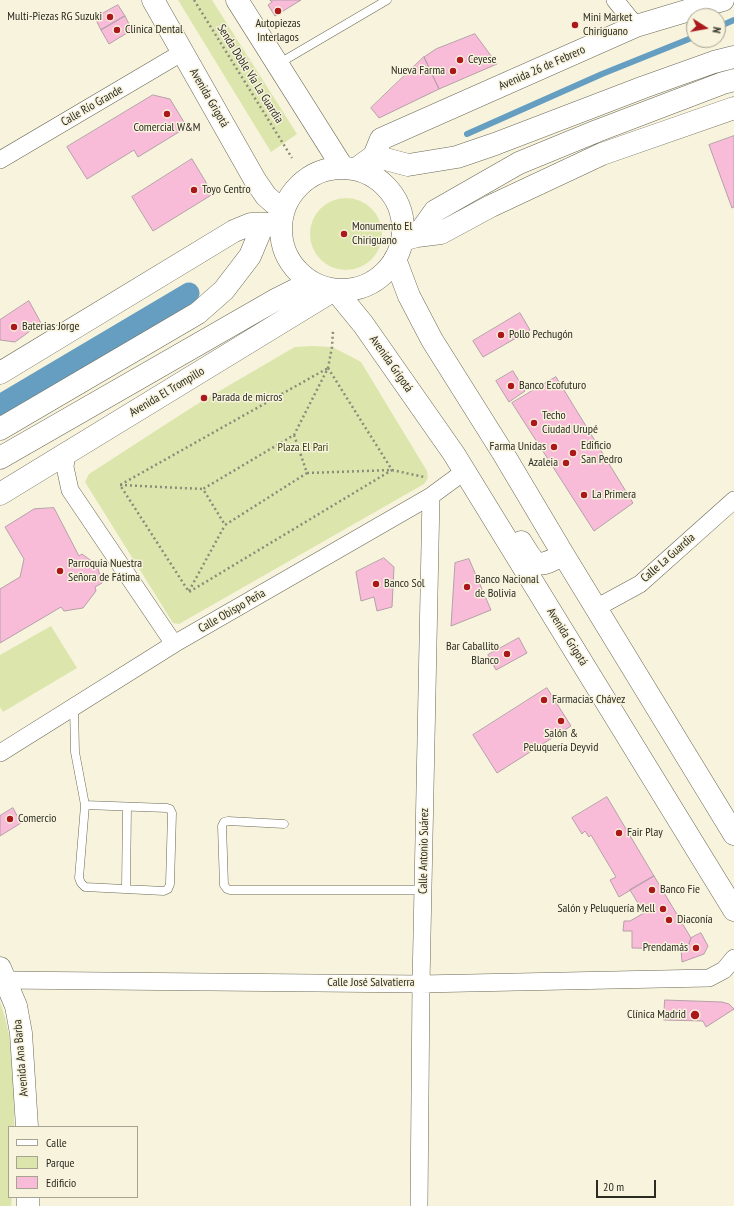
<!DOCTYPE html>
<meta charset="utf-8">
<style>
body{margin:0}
#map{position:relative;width:734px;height:1206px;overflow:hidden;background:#f7f3dd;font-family:"PT Sans Narrow",sans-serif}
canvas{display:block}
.legend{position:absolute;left:8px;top:1126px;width:130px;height:72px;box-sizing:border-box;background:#f7f3dd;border:1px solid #a6a392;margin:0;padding:5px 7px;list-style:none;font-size:12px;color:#2c2b22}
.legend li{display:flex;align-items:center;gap:8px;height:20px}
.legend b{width:20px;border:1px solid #a6a392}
.north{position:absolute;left:686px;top:8px;width:40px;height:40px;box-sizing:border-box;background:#f7f3dd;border:1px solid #a6a392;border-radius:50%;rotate:101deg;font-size:11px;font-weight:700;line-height:16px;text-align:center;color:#2c2b22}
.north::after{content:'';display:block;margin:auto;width:14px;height:18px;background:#ab181b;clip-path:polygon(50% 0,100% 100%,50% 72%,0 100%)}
.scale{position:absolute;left:596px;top:1180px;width:60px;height:18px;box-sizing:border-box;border:2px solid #2c2b22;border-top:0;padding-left:5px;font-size:12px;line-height:14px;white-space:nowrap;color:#2c2b22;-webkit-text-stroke:3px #f7f3dd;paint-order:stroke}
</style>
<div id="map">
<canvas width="734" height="1206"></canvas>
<ul class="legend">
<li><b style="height:5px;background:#fff"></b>Calle</li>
<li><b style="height:11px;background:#dce6ac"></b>Parque</li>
<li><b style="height:11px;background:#f9bcd8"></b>Edificio</li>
</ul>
<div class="north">N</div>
<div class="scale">20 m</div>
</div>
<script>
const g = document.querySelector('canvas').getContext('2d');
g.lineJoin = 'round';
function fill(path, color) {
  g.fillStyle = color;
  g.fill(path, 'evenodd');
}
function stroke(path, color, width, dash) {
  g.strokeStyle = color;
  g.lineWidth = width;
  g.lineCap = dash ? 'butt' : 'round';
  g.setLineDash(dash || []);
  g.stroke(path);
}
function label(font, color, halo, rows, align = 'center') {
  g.font = font + ' "PT Sans Narrow",sans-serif';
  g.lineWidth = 3;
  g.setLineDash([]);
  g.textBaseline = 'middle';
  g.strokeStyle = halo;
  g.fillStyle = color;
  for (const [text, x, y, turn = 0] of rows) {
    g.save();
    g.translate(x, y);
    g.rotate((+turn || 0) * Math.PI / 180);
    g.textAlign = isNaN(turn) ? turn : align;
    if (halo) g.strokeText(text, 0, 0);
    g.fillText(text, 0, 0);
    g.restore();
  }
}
const green = new Path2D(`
 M178 0H212L297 134 271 152Z
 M310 234a36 36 0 1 1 72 0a36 36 0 1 1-72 0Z
 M312 346 332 347 350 356 361 362 427 471 428 478 424 484 179 624 173 623 85 482 89 474 194 406 281 355 295 347Z
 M51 626 77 668 3 712 0 707V655Z
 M0 1002C14 1041 16 1086 14 1127H9V1197H12L11 1206H0Z`);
const stream = new Path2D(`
 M718 27 734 20
 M467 134 602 74 694 37`);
const canal = new Path2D(`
 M0 405 189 293`);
const building = new Path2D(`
 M270 0H301L275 16 268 5 272 2Z
 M118 5 125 16 101 30 95 18Z
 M125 16 132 30 109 44 101 30Z
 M475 34 497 64 439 89 424 57 436 49Z
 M424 57 439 89 379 118 371 108Z
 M153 95 170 99 187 127 138 157 134 150 87 179 67 147Z
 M734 136V207L732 208 709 145Z
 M192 159 213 194 153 231 132 197Z
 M29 301 41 323 15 342 0 340V320Z
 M520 313 530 330 483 357 473 341Z
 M513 371 525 391 509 402 496 381Z
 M556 377 633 503 594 531 512 403Z
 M54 508 79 556 82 554 97 565 102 583 95 587 96 591 83 608 64 611 61 607 0 643V589L20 577 24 559 5 527 34 509Z
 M384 558 394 567 392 607 377 611 374 597 361 601 356 572Z
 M469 559 491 610 451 626 455 563Z
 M519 638 527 653 496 670 488 655Z
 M547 688 571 726 497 773 473 735Z
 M607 797 654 876 619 897 610 880 616 877 591 835 589 837 585 831 582 834 572 818Z
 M13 808 21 823 0 836V816Z
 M654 876 691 938 688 947 681 949 632 948V931H623L624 921H630L644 913 630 890Z
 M701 933 708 946 704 954 682 962 681 949 688 947 691 938Z
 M665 1000 722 1002 729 1004 734 1009 706 1027 703 1021 664 1020Z`);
const path = new Path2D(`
 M194 0 292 158
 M328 368 392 470 189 592 120 485Z
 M294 435 307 473 225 525 203 489 294 435 328 368 332 347 333 331
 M307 473 392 470 424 477
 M120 485 203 489
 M189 591 225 525`);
const lane = new Path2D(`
 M278 64 387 0
 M74 707 75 752 85 805 79 878 81 883 85 887 164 891 168 889 170 884 172 813 170 809 167 808 85 805
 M284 824 228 821 224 822 222 826 224 885 227 889 230 890H423
 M126 888 127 807`);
const street = new Path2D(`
 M615 0 636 26
 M0 160 183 52
 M67 452 65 467 70 490 174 644
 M596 608 640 584 734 500
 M0 753 174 644 431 496 465 471
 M0 980 421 984 709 978 724 970 734 958
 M419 1206 421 984 431 496`);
const secondary = new Path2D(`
 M395 259 409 296 432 340 503 453 563 554 734 834
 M336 291 363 324 454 454 734 910
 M521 542C536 566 537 570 563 554
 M0 968 16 1006 21 1033 27 1127
 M28 1206V1197`);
const primary = new Path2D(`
 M153 0 255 180 266 196 283 211
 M237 0 343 168
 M374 156 408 165 457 157 495 144 644 87 714 62 734 57
 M281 229a61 61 0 1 1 122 0a61 61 0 1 1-122 0Z
 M356 169 374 156 381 139 636 26 723 0
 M417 236 435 211 519 163 597 131 723 83 734 80
 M402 240 417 236 441 233 491 206 602 154 734 108
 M0 373 234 231 251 224H276
 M0 429 198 313 224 290 250 256 263 225
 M0 458 277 299 311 282
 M0 494 334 290`);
const markers = [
 [278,11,4,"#ab181b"],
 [110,17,4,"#ab181b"],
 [575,25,4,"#ab181b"],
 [117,30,4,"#ab181b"],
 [460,60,4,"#ab181b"],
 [453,71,4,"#ab181b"],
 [167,114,4,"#ab181b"],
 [194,190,4,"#ab181b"],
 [344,234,4,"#ab181b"],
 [14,327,4,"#ab181b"],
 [501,335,4,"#ab181b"],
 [511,386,4,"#ab181b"],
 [204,398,4,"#ab181b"],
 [534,423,4,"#ab181b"],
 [554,447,4,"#ab181b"],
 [573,453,4,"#ab181b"],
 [566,463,4,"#ab181b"],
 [584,495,4,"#ab181b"],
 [60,571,4,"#ab181b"],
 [376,584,4,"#ab181b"],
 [467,587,4,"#ab181b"],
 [507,654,4,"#ab181b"],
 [544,700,4,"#ab181b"],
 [561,721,4,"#ab181b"],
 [10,819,4,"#ab181b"],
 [619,833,4,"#ab181b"],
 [652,890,4,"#ab181b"],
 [663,909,4,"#ab181b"],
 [669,920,4,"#ab181b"],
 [696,948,4,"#ab181b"],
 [695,1015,5,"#ab181b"]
];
const poiNames = [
 ["Multi-Piezas RG Suzuki",102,17,"right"],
 ["Mini Market",583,18],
 ["Chiriguano",583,32],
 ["Autopiezas",278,24,"center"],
 ["Interlagos",278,38,"center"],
 ["Clinica Dental",125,30],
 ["Ceyese",468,60],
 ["Nueva Farma",445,71,"right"],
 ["Comercial W&M",167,128,"center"],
 ["Toyo Centro",202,190],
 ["Monumento El",352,227],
 ["Chiriguano",352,241],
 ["Baterias Jorge",22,327],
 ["Pollo Pechugón",509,335],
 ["Banco Ecofuturo",519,386],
 ["Parada de micros",212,398],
 ["Techo",542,416],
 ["Ciudad Urupé",542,430],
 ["Edificio",581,446],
 ["San Pedro",581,460],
 ["Farma Unidas",546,447,"right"],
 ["Azaleia",558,463,"right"],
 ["La Primera",592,495],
 ["Parroquia Nuestra",68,564],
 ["Señora de Fátima",68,578],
 ["Banco Nacional",475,580],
 ["de Bolivia",475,594],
 ["Banco Sol",384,584],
 ["Bar Caballito",499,647,"right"],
 ["Blanco",499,661,"right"],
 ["Farmacias Chávez",552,700],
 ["Salón &",561,734,"center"],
 ["Peluquería Deyvid",561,748,"center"],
 ["Comercio",18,819],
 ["Fair Play",627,833],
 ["Banco Fie",660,890],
 ["Salón y Peluquería Mell",655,909,"right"],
 ["Diaconía",677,920],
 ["Prendamás",688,948,"right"],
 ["Clínica Madrid",686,1015,"right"]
];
const streetNames = [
 ["Avenida 26 de Febrero",542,68,-24],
 ["Senda Doble Vía La Guardia",250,74,58],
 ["Avenida Grigotá",209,98,60],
 ["Calle Río Grande",92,106,-30],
 ["Avenida Grigotá",391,364,55],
 ["Avenida El Trompillo",167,392,-31],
 ["Calle La Guardia",668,558,-41],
 ["Calle Obispo Peña",232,611,-30],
 ["Avenida Grigotá",567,637,58],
 ["Calle Antonio Suárez",424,851,-89],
 ["Calle José Salvatierra",371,983],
 ["Avenida Ana Barba",21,1058,-95]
];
const parkNames = [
 ["Plaza El Pari",303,448]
];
fill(green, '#dce6ac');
stroke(stream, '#659ec0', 6);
stroke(canal, '#659ec0', 21);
fill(building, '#f9bcd8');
stroke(building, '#b59fa9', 1);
stroke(lane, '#6b6855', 9);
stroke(street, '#6b6855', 18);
stroke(secondary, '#6b6855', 23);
stroke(primary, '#6b6855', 23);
stroke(path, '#8c8a7a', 2.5, [2, 3]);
stroke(lane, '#fff', 8);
stroke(street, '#fff', 17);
stroke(secondary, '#fff', 22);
stroke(primary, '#fff', 22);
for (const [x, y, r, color] of markers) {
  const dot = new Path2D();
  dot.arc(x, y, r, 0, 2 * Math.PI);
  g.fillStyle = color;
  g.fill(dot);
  stroke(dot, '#f7f3dd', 1.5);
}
label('12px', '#2c2b22', '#f7f3dd', poiNames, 'left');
label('12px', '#2c2b22', '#f7f3dd', streetNames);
label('12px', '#3a4014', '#f7f3dd', parkNames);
</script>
